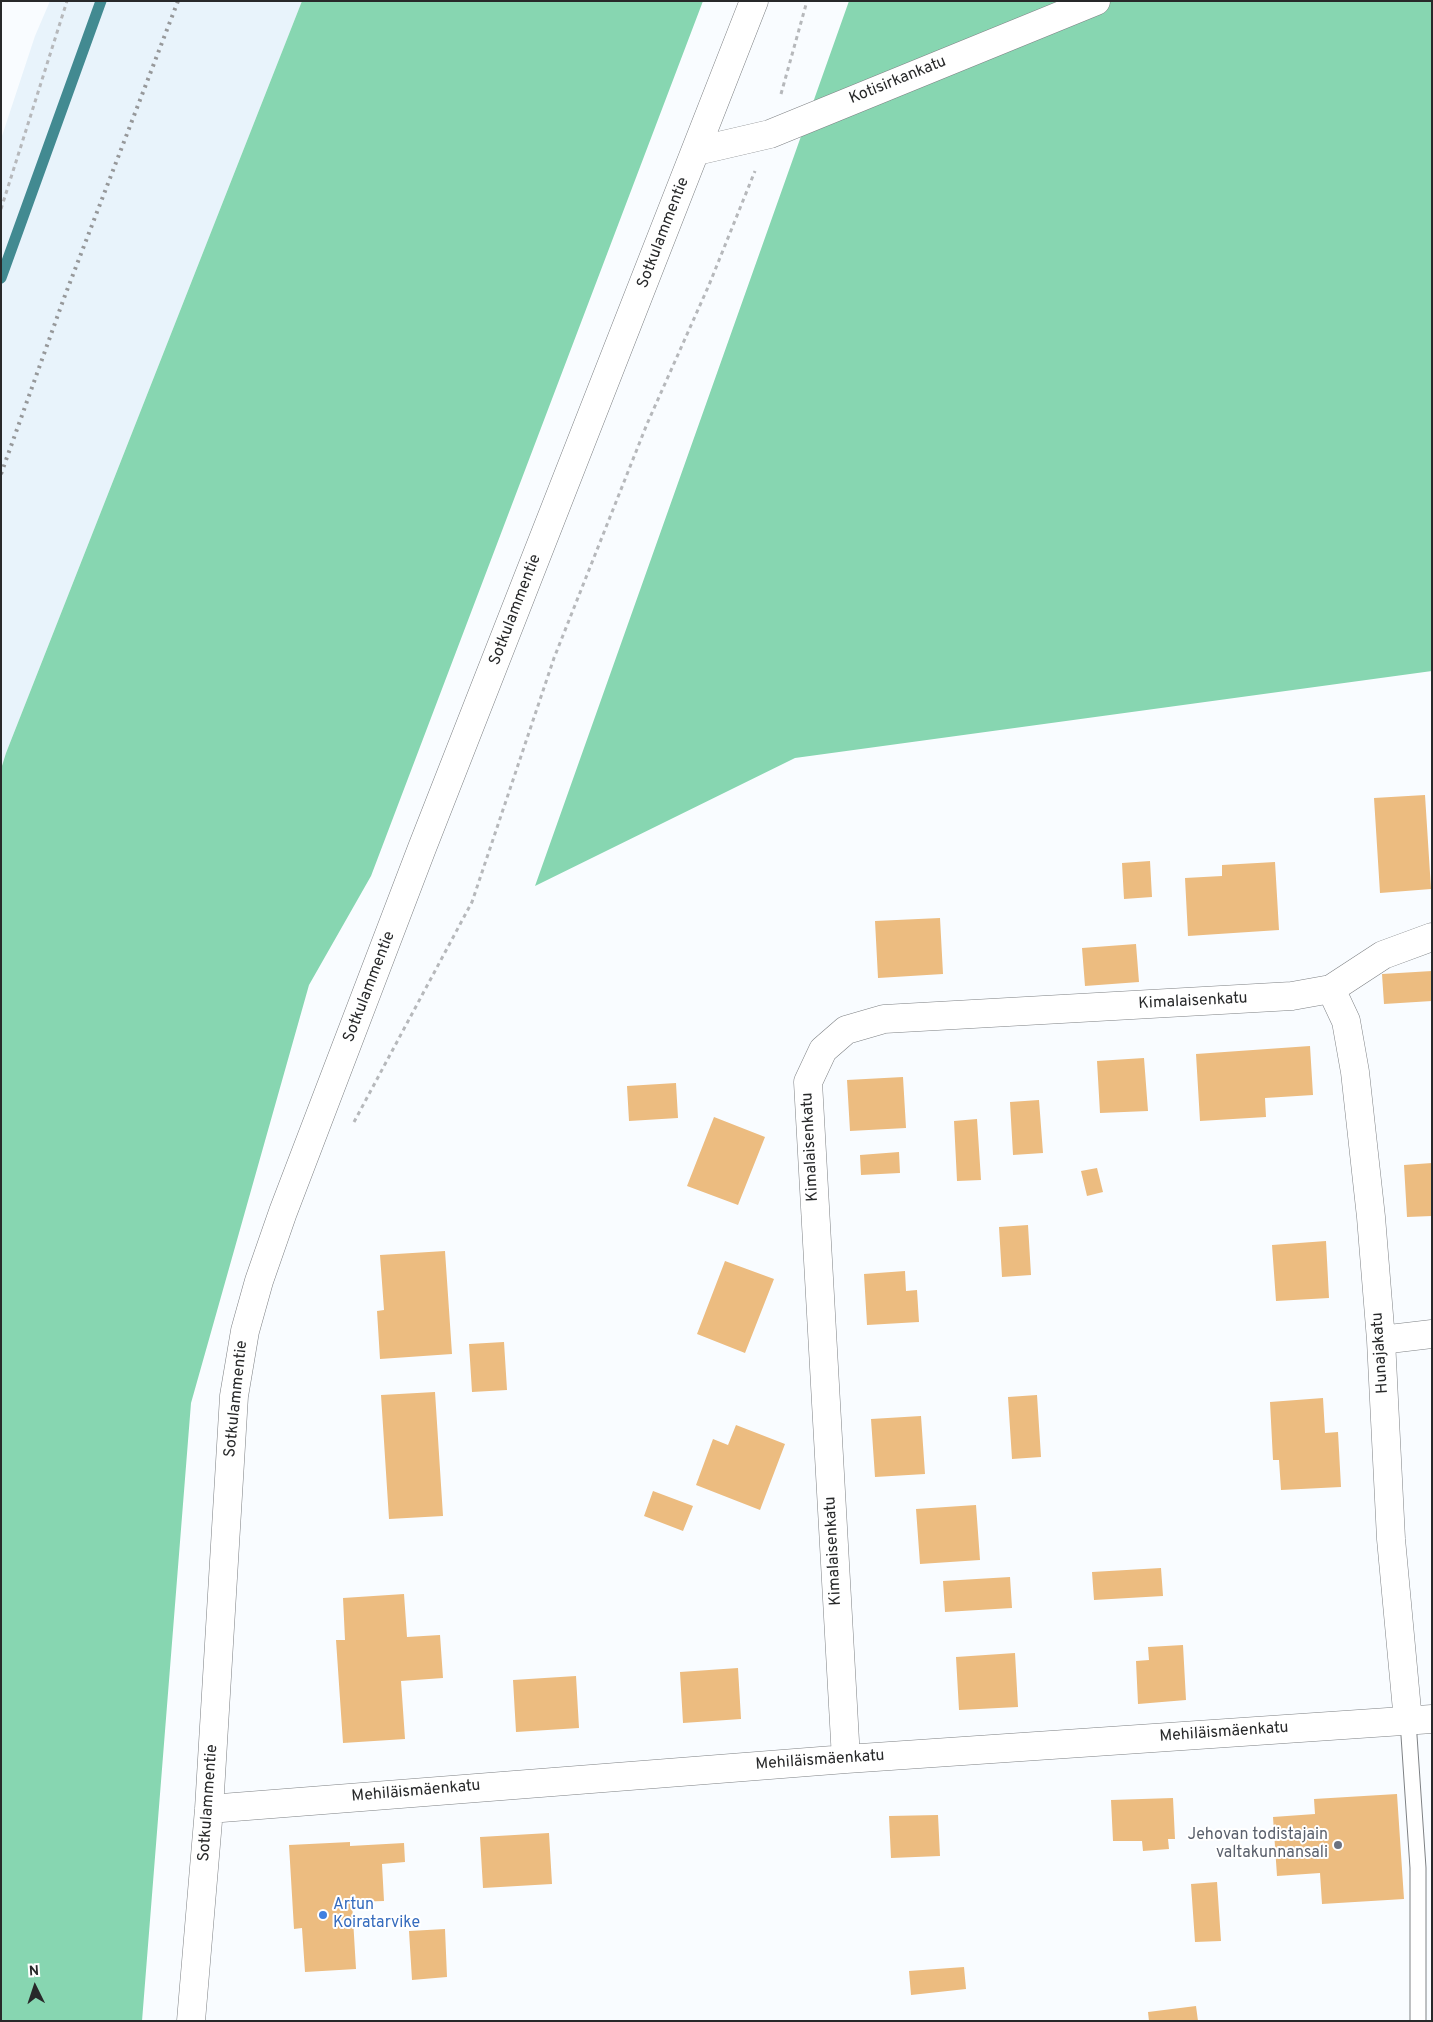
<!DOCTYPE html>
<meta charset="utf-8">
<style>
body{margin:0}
#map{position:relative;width:1433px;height:2022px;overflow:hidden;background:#f9fcff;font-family:Overpass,sans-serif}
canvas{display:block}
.frame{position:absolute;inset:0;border:2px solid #28292a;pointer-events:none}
.north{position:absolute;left:10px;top:1962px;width:50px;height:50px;-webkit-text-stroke:4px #fff;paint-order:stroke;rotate:356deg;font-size:14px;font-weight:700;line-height:20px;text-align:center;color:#28292a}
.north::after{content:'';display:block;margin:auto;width:18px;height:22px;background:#28292a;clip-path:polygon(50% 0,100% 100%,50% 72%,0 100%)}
</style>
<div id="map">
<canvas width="1433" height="2022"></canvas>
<div class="frame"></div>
<div class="north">N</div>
</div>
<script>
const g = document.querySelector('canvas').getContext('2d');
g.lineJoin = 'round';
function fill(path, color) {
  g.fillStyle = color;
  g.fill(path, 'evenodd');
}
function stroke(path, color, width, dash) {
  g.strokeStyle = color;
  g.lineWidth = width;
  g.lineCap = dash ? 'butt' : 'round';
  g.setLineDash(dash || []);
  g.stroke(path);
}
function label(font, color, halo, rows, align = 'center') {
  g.font = font + ' Overpass,sans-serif';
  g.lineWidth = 4;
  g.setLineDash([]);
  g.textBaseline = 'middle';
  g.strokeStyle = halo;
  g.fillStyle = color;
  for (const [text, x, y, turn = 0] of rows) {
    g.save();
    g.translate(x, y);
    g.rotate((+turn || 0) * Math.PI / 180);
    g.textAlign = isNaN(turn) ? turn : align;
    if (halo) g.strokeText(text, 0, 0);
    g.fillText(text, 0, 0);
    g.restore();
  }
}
const built = new Path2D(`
 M50 1H302L6 753 1 769V139L35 36Z`);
const forest = new Path2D(`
 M302 1H703L371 876 309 985 191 1403 142 2021H1V769L6 753Z
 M849 1H1432V671L795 758 535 886Z`);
const stream = new Path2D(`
 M1 278 101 1`);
const building = new Path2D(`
 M1425 795 1431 889 1380 893 1374 798Z
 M1150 861 1152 897 1124 899 1122 863Z
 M1275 862 1279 930 1188 936 1185 878 1222 876V865Z
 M940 918 943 974 878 978 875 921Z
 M1136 944 1139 982 1085 986 1082 948Z
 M1432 971V1001L1384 1004 1382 974Z
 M1310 1046 1313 1095 1265 1098 1266 1117 1200 1121 1196 1054Z
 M1144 1058 1148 1111 1100 1113 1097 1061Z
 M903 1077 906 1128 850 1131 847 1080Z
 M676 1083 678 1118 629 1121 627 1086Z
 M1039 1100 1043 1153 1013 1155 1010 1102Z
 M714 1117 765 1137 738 1205 687 1186Z
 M977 1119 981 1180 957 1181 954 1121Z
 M899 1152 900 1173 861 1175 860 1155Z
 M1432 1163V1216L1407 1217 1404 1165Z
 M1097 1168 1103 1192 1087 1196 1081 1171Z
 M1028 1225 1031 1275 1002 1277 999 1227Z
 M1326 1241 1329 1298 1276 1301 1272 1245Z
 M445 1251 452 1354 380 1359 377 1311 384 1310 380 1255Z
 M725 1261 774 1279 745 1353 697 1334Z
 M905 1271 906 1291 917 1290 919 1322 867 1325 864 1274Z
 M504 1342 507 1390 472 1392 469 1344Z
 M435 1392 443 1516 389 1519 381 1395Z
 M1037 1395 1041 1457 1012 1459 1008 1397Z
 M1323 1398 1325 1433 1338 1432 1341 1487 1281 1490 1279 1460H1273L1270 1402Z
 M921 1416 925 1474 875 1477 871 1419Z
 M736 1425 785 1444 760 1510 696 1485 713 1439 728 1445Z
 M653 1491 693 1506 683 1531 644 1516Z
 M976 1505 980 1560 920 1564 916 1509Z
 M1161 1568 1163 1596 1094 1600 1092 1572Z
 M1010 1577 1012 1608 945 1612 943 1581Z
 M404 1594 407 1637 440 1635 443 1678 401 1681 405 1739 343 1743 336 1640H345L343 1598Z
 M1183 1645 1186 1700 1138 1704 1136 1661 1149 1660 1148 1647Z
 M1015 1653 1018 1707 959 1710 956 1657Z
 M738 1668 741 1719 683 1723 680 1672Z
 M576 1676 579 1728 516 1732 513 1680Z
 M1397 1794 1404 1899 1322 1904 1320 1873 1277 1876 1273 1817 1315 1814 1314 1799Z
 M1173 1798 1175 1839H1168L1169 1849 1143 1851 1142 1841H1113L1111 1800Z
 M938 1815 940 1856 891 1858 889 1816Z
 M549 1833 552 1884 483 1888 480 1837Z
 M350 1842V1846L404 1843 405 1862 382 1864 384 1901 352 1902 356 1969 305 1972 302 1928 294 1929 289 1845Z
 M1217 1882 1221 1941 1195 1942 1191 1884Z
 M445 1929 447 1977 412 1980 409 1931Z
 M964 1967 966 1989 911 1995 909 1971Z
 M1196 2006 1198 2021H1149L1148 2012Z`);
const path = new Path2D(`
 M781 94 807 1
 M1 209 67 1
 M354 1122 472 902 554 658 647 424 709 285 755 171`);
const lane = new Path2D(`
 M1408 1721 1418 1868V2021`);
const street = new Path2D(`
 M697 151 770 134 1096 1
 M1331 989 1346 1021 1355 1072 1371 1217 1381 1340 1391 1539 1408 1721
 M1381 1340 1432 1334
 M846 1759 808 1082 823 1050 846 1030 884 1019 1292 996 1331 989 1383 955 1432 937
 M209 1809 846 1759 1432 1719
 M191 2021 209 1809 234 1396 245 1331 259 1281 283 1212 422 848 754 1`);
const rail = new Path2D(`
 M1 474 64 298 178 1`);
const markers = [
 [1338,1845,5,"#6b7280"],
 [323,1915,5,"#3f7fe0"]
];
const streetNames = [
 ["Kotisirkankatu",898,81,-22],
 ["Sotkulammentie",664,233,-69],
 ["Sotkulammentie",516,610,-69],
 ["Sotkulammentie",370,987,-69],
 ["Kimalaisenkatu",1193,1002,-3],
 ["Kimalaisenkatu",811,1147,-93],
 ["Hunajakatu",1381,1353,-94],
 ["Sotkulammentie",237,1399,-84],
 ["Kimalaisenkatu",834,1551,-93],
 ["Mehiläismäenkatu",1224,1733,-4],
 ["Mehiläismäenkatu",820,1761,-4],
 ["Mehiläismäenkatu",416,1792,-5],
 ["Sotkulammentie",209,1803,-86]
];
const worshipNames = [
 ["Jehovan todistajain",1328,1836],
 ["valtakunnansali",1328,1854]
];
const shopNames = [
 ["Artun",333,1906],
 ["Koiratarvike",333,1924]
];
fill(built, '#e8f3fb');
fill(forest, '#87d6b1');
stroke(stream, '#428a91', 11);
fill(building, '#ecbc80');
stroke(lane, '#7e8184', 17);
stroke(street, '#7e8184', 29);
stroke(path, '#b6b8bb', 3, [4, 4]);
stroke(lane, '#fff', 15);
stroke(street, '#fff', 28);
stroke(rail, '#96989a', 4, [2.5, 5]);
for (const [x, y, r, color] of markers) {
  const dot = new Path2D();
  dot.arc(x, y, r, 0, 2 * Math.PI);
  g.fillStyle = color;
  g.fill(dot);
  stroke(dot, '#fff', 2);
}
label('16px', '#28292a', '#fff', streetNames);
label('16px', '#5b616d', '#fff', worshipNames, 'right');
label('16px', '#366cbe', '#fff', shopNames, 'left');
</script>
